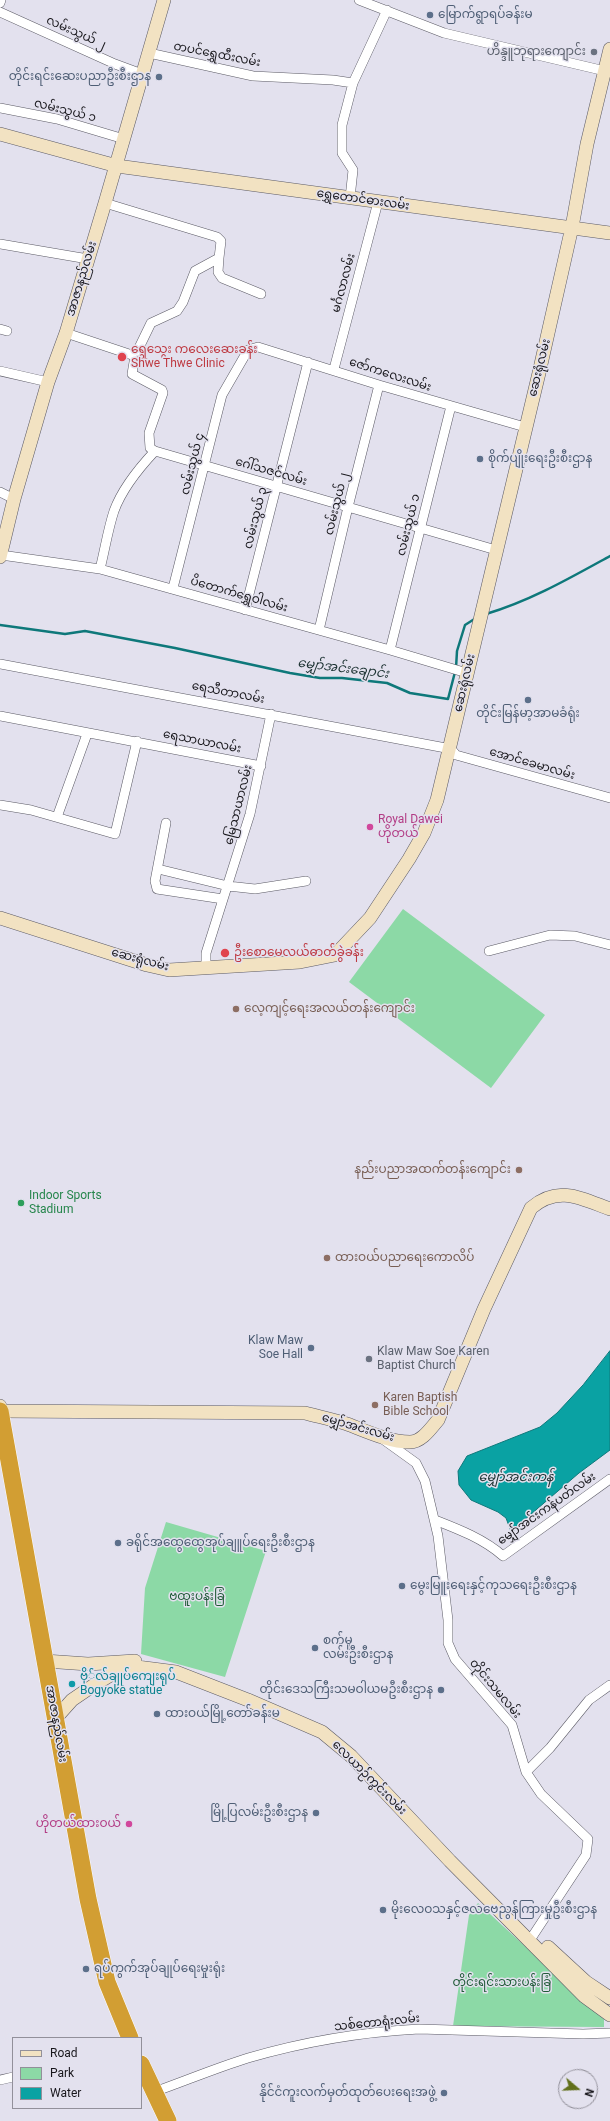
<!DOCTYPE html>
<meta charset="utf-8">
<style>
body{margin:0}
#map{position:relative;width:610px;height:2121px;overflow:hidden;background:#e3e1ee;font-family:Roboto,sans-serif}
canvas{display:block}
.legend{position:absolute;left:12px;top:2037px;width:130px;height:72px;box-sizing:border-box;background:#e3e1ee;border:1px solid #92909a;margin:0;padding:5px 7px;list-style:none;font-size:12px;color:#18171c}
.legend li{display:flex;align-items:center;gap:8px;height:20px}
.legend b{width:20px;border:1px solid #92909a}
.north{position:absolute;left:558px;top:2069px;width:40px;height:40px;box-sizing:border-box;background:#e3e1ee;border:1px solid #92909a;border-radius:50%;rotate:109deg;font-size:11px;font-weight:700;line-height:16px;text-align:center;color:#18171c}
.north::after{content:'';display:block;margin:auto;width:14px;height:18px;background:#62701b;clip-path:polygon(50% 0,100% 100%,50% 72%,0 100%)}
</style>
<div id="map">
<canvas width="610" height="2121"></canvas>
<ul class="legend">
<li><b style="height:5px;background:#f2e2c2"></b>Road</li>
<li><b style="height:11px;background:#8cd9a6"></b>Park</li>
<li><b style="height:11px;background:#0aa2a3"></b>Water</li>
</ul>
<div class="north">N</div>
</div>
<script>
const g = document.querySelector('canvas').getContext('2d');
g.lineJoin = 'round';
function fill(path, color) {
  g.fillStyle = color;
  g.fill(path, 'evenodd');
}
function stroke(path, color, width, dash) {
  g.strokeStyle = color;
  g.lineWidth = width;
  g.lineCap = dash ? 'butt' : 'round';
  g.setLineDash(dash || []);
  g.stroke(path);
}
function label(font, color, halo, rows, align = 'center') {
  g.font = font + ' Roboto,"Noto Sans Myanmar",sans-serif';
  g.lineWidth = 3;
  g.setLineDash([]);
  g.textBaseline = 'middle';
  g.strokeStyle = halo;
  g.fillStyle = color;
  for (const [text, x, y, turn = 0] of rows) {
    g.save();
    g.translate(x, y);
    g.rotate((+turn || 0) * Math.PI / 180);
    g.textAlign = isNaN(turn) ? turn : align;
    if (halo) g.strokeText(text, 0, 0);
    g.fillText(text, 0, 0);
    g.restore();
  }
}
const green = new Path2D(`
 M403 909 545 1015 491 1088 349 982Z
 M166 1522 266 1551 225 1677 141 1654 145 1588Z
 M478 1903 604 2019V2027L453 2026 469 1915Z`);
const water = new Path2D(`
 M610 1351V1450L579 1473 516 1527 512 1534 506 1518 498 1512 471 1500 459 1485 458 1471 467 1456 540 1427 557 1413 583 1385Z`);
const stream = new Path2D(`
 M486 614C530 601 570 578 610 556
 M0 625 65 634 85 631 175 648 290 673 320 678H342L387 683 410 693 448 699 455 672
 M456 668 457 651 465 625 476 618`);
const street = new Path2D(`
 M359 0 444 33 605 71
 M0 3 1 0
 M0 12 115 64 142 74
 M149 53 253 76 333 80 353 83
 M0 108 57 119 124 139
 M350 198 353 170 342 153V125L353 83 387 10
 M105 203 217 237 221 241 219 258 195 271 183 302 177 311 151 323 135 356 132 374 162 390 163 393 149 433 150 448 155 451 496 550
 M0 244 88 259
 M219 258 218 272 222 278 261 294
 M0 329 7 331
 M66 333 135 356
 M334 369 378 202
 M0 371 48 382
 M0 492 14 499
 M1 555 100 569 390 650 467 673
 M100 569C105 549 108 529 114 511 122 489 139 468 155 451
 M173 588 222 395 248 350 258 347 379 385 525 427
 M245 610 308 362
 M319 630 348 507 379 385
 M390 650 451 406
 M0 664 451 749 456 755 610 798
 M0 716 261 766
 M0 805 31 810 115 834 137 741
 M57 817 87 734
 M166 823 155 881 157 889 223 899
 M158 869 228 886 255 889 306 881
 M489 951 550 935 575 936 610 945
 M206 969V953L250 814 271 714
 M384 1440 416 1463 425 1481 438 1536 448 1620V1643L455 1659 512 1725 526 1772 541 1794 588 1839 586 1855 530 1940
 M435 1520C458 1529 484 1539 503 1556L610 1479
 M526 1772 550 1748 589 1700 610 1685
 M0 2080 13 2077
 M154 2092C185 2081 216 2068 248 2058 303 2042 362 2032 419 2029L583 2034 610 2033`);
const secondary = new Path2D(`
 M0 134 117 166 610 233
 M0 557 14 499 48 382 66 333 105 203 164 0
 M0 918 147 965 169 970 300 962 335 955 370 918 409 859 424 833 437 800 539 373 572 227 587 144 610 49
 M0 1406 1 1411 305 1413C320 1417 335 1420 350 1425 368 1432 390 1442 410 1442 422 1442 431 1428 438 1420L484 1309 531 1208C558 1185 580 1198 610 1209
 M45 1661 88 1664 135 1661
 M55 1719 72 1700 94 1685 119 1670 137 1667 176 1672 248 1700 322 1732 351 1756 450 1861 584 1996 610 2015
 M548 1947 586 1982 610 1998`);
const highway = new Path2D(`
 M0 1411 88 1899 107 1982 130 2038
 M141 2064 168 2121`);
const markers = [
 [430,15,4,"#5c6f8a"],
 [594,52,4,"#6b7280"],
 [159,77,4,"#5c6f8a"],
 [122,357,5,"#e0444e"],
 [480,459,4,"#5c6f8a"],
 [528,700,4,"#5c6f8a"],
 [370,827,4,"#d1479c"],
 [225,953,5,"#e0444e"],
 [236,1009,4,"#8d6e63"],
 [519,1170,4,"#8d6e63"],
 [21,1203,4,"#2e9e5b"],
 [327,1258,4,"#8d6e63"],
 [311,1348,4,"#5c6f8a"],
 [369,1359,4,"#6b7280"],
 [375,1405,4,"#8d6e63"],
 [118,1543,4,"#5c6f8a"],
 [402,1586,4,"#5c6f8a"],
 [315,1648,4,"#5c6f8a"],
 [72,1684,4,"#0f9aa8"],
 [441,1690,4,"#5c6f8a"],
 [157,1714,4,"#5c6f8a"],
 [316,1813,4,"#5c6f8a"],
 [129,1824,4,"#d1479c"],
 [383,1910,4,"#5c6f8a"],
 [86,1969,4,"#5c6f8a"],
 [444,2093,4,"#5c6f8a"]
];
const serviceNames = [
 ["မြောက်ရွာရပ်ခန်းမ",438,15],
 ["တိုင်းရင်းဆေးပညာဦးစီးဌာန",151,77,"right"],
 ["စိုက်ပျိုးရေးဦးစီးဌာန",488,459],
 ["တိုင်းမြန်မာ့အာမခံရုံး",528,714,"center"],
 ["Klaw Maw",303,1341,"right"],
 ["Soe Hall",303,1355,"right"],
 ["ခရိုင်အထွေထွေအုပ်ချူပ်ရေးဦးစီးဌာန",126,1543],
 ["မွေးမြူးရေးနှင့်ကုသရေးဦးစီးဌာန",410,1586],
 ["စက်မူ",323,1641],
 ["လမ်းဦးစီးဌာန",323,1655],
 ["တိုင်းဒေသကြီးသမဝါယမဦးစီးဌာန",433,1690,"right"],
 ["ထားဝယ်မြို့တော်ခန်းမ",165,1714],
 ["မြို့ပြလမ်းဦးစီးဌာန",308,1813,"right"],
 ["မိုးလေဝသနှင့်ဇလဗေညွန်ကြားမှုဦးစီးဌာန",391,1910],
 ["ရပ်ကွက်အုပ်ချုပ်ရေးမှုးရုံး",94,1969],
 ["နိုင်ငံကူးလက်မှတ်ထုတ်ပေးရေးအဖွဲ့",436,2093,"right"]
];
const streetNames = [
 ["လမ်းသွယ် ၂",76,33,24],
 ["တပင်ရွှေထီးလမ်း",217,55,11],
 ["လမ်းသွယ် ၁",65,111,14],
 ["ရွှေတောင်ဓားလမ်း",363,200,8],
 ["အာဇာနည်လမ်း",82,279,-73],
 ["မင်္ဂလာလမ်း",344,283,-75],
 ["ဆေးရုံလမ်း",540,368,-76],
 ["ဇော်ကလေးလမ်း",390,375,18],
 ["လမ်းသွယ် ၄",193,464,-76],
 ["ဂေါ်သဇင်လမ်း",271,472,16],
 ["လမ်းသွယ် ၂",337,504,-76],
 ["လမ်းသွယ် ၃",256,518,-76],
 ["လမ်းသွယ် ၁",409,525,-76],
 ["ပိတောက်ရွှေဝါလမ်း",239,595,16],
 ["ဆေးရုံလမ်း",465,683,-77],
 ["ရေသီတာလမ်း",228,693,11],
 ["ရေသာယာလမ်း",202,742,11],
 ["အောင်ခေမာလမ်း",532,764,16],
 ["မြေသာယာလမ်း",239,805,-76],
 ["ဆေးရုံလမ်း",140,960,15],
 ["မျှော်အင်းလမ်း",358,1428,16],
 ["မျှော်အင်းကန်ပတ်လမ်း",547,1509,-35],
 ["တိုင်းသမလမ်း",495,1689,50],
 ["အာဇာနည်လမ်း",56,1724,80],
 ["လေယာဉ်ကွင်းလမ်း",369,1778,45],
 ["သစ်တောရုံးလမ်း",377,2023,-6]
];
const worshipNames = [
 ["ဟိန္ဒူဘုရားကျောင်း",586,52],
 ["Klaw Maw Soe Karen",377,1352,"left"],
 ["Baptist Church",377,1366,"left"]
];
const healthNames = [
 ["ရွှေသွေး ကလေးဆေးခန်း",131,350],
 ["Shwe Thwe Clinic",131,364],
 ["ဦးစောမေလယ်ဓာတ်ခွဲခန်း",234,953]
];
const hotelNames = [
 ["Royal Dawei",378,820],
 ["ဟိုတယ်",378,834],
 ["ဟိုတယ်ထားဝယ်",121,1824,"right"]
];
const educationNames = [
 ["လေ့ကျင့်ရေးအလယ်တန်းကျောင်း",244,1009],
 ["နည်းပညာအထက်တန်းကျောင်း",511,1170,"right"],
 ["ထားဝယ်ပညာရေးကောလိပ်",335,1258],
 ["Karen Baptish",383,1398],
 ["Bible School",383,1412]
];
const leisureNames = [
 ["Indoor Sports",29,1196],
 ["Stadium",29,1210]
];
const parkNames = [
 ["ဗထူးပန်းခြံ",197,1597],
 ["တိုင်းရင်းသားပန်းခြံ",502,1983]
];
const cultureNames = [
 ["ဗို်လ်ချုပ်ကျေးရုပ်",80,1677],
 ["Bogyoke statue",80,1691]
];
const waterNames = [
 ["မျှော်အင်းချောင်း",343,669,7],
 ["မျှော်အင်းကန်",516,1478]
];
fill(green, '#8cd9a6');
fill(water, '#0aa2a3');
stroke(water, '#0e787a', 1);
stroke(stream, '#0e787a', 2.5);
stroke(street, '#5b5a65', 10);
stroke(secondary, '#5b5a65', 14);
stroke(highway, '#fff', 18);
stroke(street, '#fff', 9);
stroke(secondary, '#f2e2c2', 13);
stroke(highway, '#d29e33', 17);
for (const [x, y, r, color] of markers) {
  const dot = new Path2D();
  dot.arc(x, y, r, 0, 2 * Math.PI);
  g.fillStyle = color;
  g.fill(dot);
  stroke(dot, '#e3e1ee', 1.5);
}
label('12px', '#4e5e75', '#e3e1ee', serviceNames, 'left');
label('12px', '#18171c', '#e3e1ee', streetNames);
label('12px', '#5b616d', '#e3e1ee', worshipNames, 'right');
label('12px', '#be3a42', '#e3e1ee', healthNames, 'left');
label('12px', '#b23c85', '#e3e1ee', hotelNames, 'left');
label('12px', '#785e54', '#e3e1ee', educationNames, 'left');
label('12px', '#27864d', '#e3e1ee', leisureNames, 'left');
label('12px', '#215b39', '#e3e1ee', parkNames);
label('12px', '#0d838f', '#e3e1ee', cultureNames, 'left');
label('italic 13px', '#1c3232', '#e3e1ee', waterNames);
</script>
